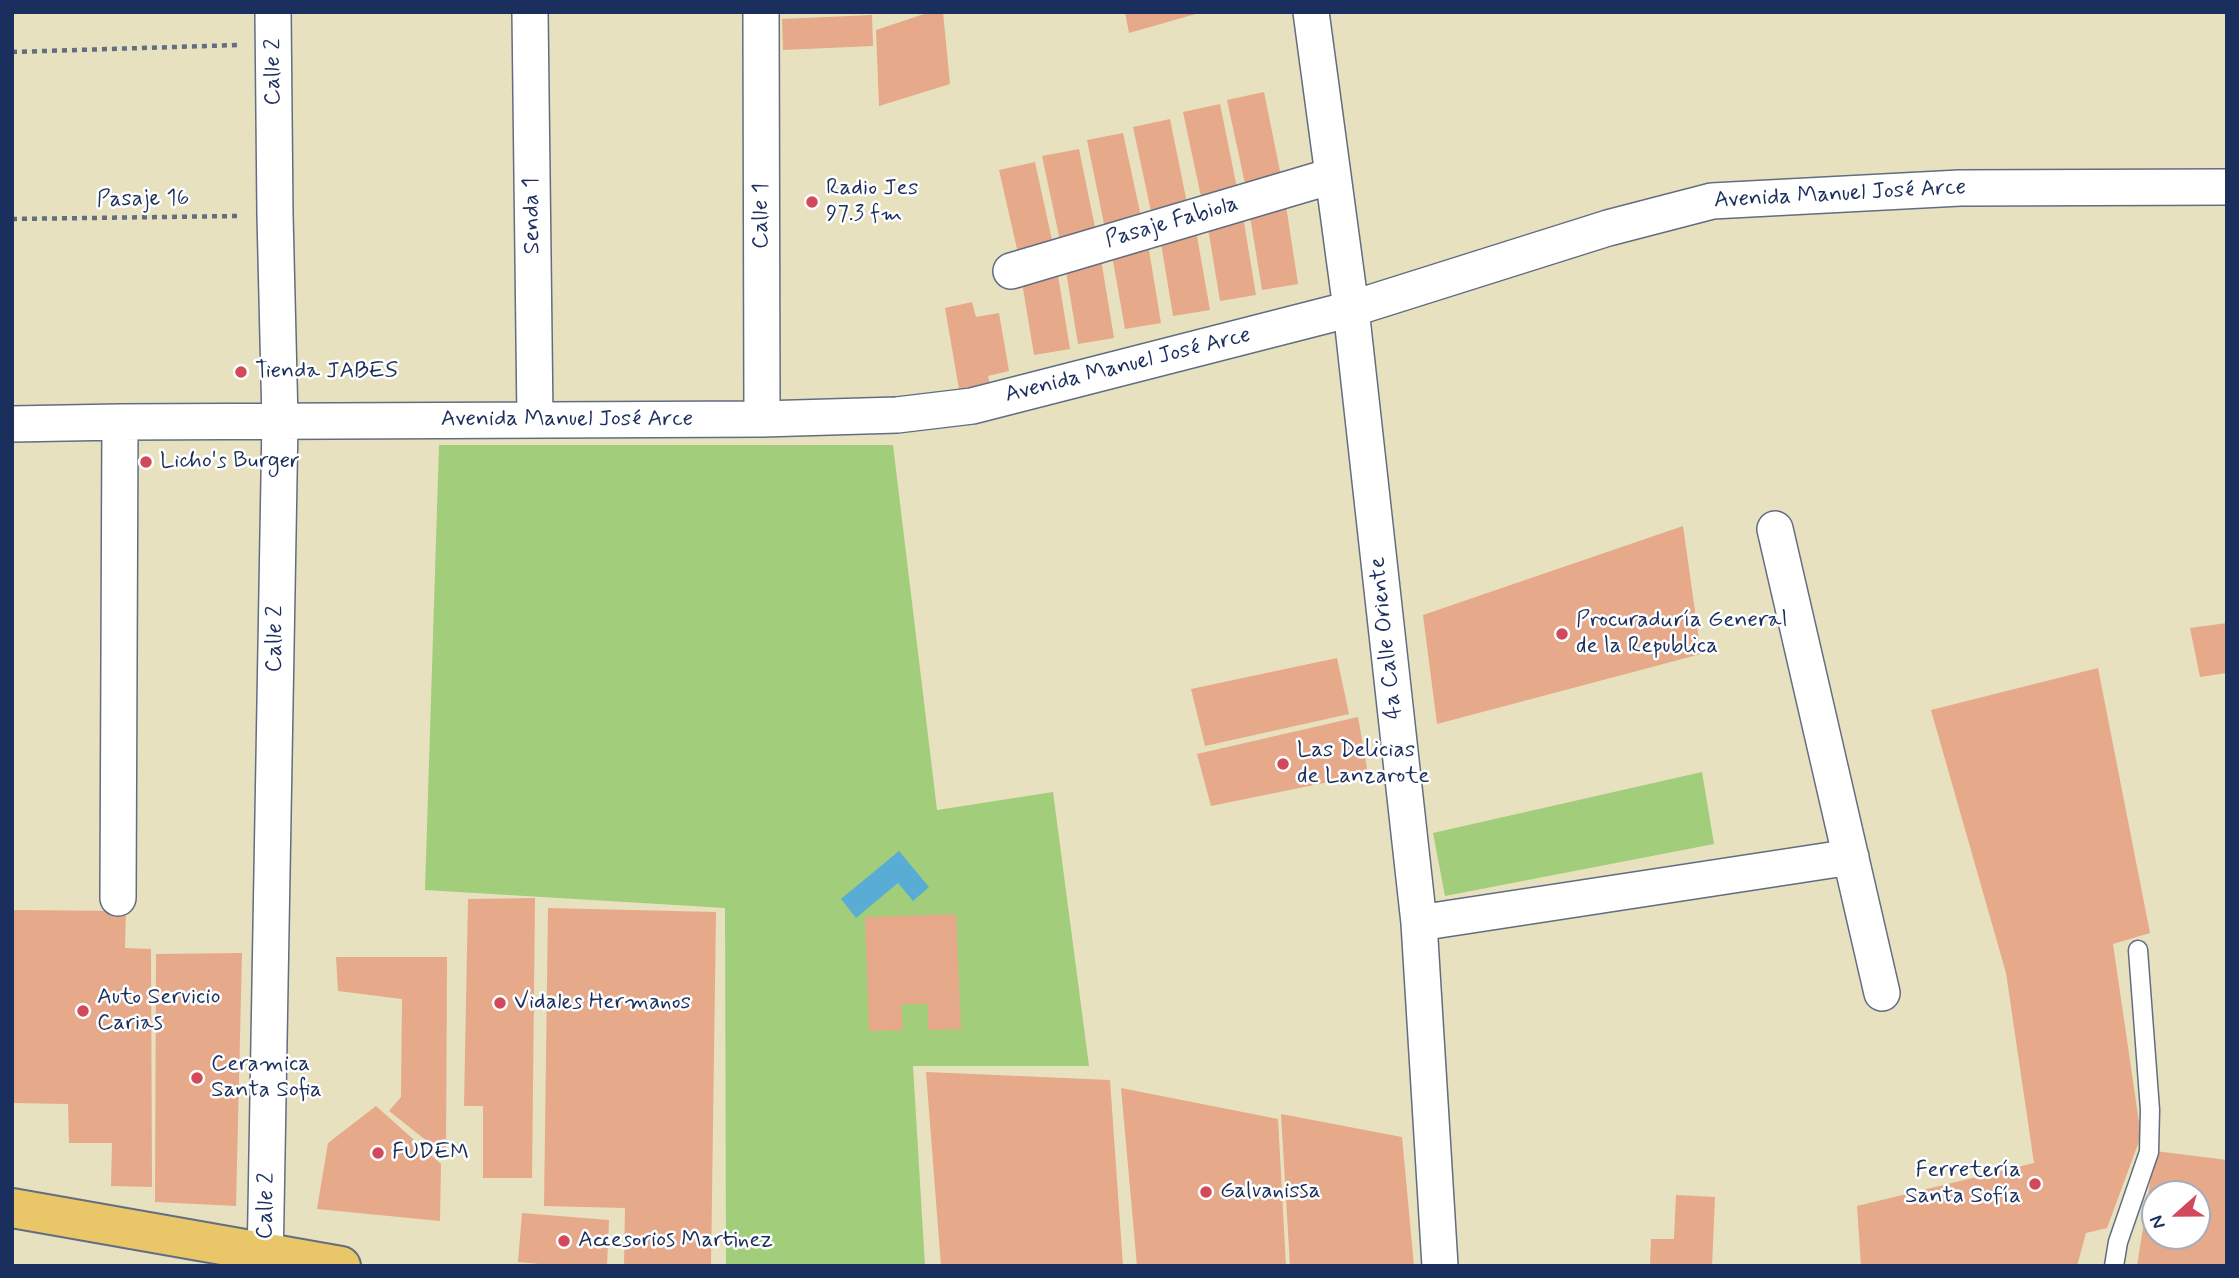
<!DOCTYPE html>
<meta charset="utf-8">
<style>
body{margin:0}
#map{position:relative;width:2239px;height:1278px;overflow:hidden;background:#e7e1bf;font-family:Mynerve,sans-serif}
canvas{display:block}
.frame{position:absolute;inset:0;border:14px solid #1b2f5e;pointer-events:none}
.north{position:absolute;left:2141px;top:1180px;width:70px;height:70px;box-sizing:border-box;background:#fff;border:2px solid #a4acbf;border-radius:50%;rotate:249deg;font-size:19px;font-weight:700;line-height:28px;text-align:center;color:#1b2f5e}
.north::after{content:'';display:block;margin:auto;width:24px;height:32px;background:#d1495b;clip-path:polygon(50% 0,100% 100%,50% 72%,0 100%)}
</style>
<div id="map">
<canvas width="2239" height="1278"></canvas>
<div class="frame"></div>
<div class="north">N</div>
</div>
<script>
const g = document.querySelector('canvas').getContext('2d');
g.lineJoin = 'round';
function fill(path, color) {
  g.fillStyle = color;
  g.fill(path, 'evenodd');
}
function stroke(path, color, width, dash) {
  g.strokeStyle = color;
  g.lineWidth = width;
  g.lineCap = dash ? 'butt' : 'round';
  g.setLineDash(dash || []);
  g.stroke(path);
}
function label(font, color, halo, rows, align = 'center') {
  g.font = font + ' Mynerve,sans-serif';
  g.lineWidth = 5;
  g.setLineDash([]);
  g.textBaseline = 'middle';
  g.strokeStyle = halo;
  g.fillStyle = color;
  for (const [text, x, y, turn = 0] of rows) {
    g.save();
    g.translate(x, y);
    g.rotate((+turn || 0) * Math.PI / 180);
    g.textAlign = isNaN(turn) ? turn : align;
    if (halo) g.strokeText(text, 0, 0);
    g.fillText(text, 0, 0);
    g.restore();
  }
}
const green = new Path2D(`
 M439 445H893L937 810 1053 792 1089 1066H913L925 1266H726L725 908 425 890Z
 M1702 772 1714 844 1445 896 1433 833Z`);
const water = new Path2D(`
 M899 851 929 887 913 901 898 883 856 918 841 899Z`);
const building = new Path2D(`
 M930 12H943L950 84 879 106 876 30Z
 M1125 12H1199V13L1129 33Z
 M872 15 873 46 783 50 782 19Z
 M1264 92 1283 186 1247 193 1227 100Z
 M1220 104 1239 198 1203 206 1183 112Z
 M1170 119 1189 213 1153 221 1133 127Z
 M1123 133 1143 226 1106 234 1087 140Z
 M1079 149 1098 242 1062 250 1042 156Z
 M1035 162 1055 254 1020 262 999 170Z
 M1285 199 1298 284 1262 290 1248 204Z
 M1242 210 1256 295 1220 301 1206 216Z
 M1195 225 1210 310 1173 316 1159 231Z
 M1147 238 1161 323 1125 329 1110 244Z
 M1100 253 1114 338 1078 344 1064 259Z
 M1056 263 1070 349 1034 355 1020 270Z
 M972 302 976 317 999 313 1009 371 988 376 990 384 959 389 945 308Z
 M1683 526 1701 654 1437 724 1423 615Z
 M2227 623V673L2200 677 2190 628Z
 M1337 658 1349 714 1205 746 1191 689Z
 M2098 668 2150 933 2113 944 2141 1136 2107 1228 2086 1233 2077 1266H1861L1857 1206 2034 1163 2006 973 1931 710Z
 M1358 717 1368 774 1211 806 1197 754Z
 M535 898 532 1178H483V1106H464L468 899Z
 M548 908 716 912 711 1266H624L625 1208 544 1206Z
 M14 910 126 911 125 948 151 949 152 1187 111 1186 112 1143H69L68 1104 13 1103Z
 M956 914 961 1029 928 1030V1004H901L903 1030 869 1031 865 917Z
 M242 953 236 1206 155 1202 156 954Z
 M336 957H447L446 1156 389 1111 401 1097 402 999 338 991Z
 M926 1072 1110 1080 1123 1266H941Z
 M1121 1088 1278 1119 1286 1266H1137Z
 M376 1106 441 1164 440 1221 317 1209 328 1143Z
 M1281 1114 1402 1137 1414 1266H1290Z
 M2155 1151 2227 1160V1266H2137ZM2155 1194H2197V1236H2155Z
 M1676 1195 1715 1197 1712 1266H1650L1651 1239H1674Z
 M522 1213 609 1220 607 1266H561L518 1262Z`);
const path = new Path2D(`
 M12 52 239 45
 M12 219 239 216`);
const service = new Path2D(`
 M2114 1266 2118 1242 2149 1152 2150 1110 2138 950`);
const minor = new Path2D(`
 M530 12 535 420
 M761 12 762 419
 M1311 12 1351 309 1419 923 1440 1266
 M1011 271 1332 176
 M12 424 120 422 762 419 897 415 972 406 1351 309 1608 228 1712 201 1960 188 2227 187
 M1775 529 1882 993
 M118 898 120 422
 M1419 923 1851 857
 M265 1266 280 421 275 215 273 12`);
const primary = new Path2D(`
 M12 1208 341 1266`);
const markers = [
 [812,202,7,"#d1495b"],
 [241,372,7,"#d1495b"],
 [146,462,7,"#d1495b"],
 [1562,634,7,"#d1495b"],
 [1283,764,7,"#d1495b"],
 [500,1003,7,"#d1495b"],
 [83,1011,7,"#d1495b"],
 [197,1078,7,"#d1495b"],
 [378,1153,7,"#d1495b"],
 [2035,1184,7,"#d1495b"],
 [1206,1192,7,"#d1495b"],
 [564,1241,7,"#d1495b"]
];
const streetNames = [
 ["Calle 2",274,72,-90],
 ["Avenida Manuel José Arce",1840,195,-3],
 ["Pasaje 16",143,200,-1],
 ["Senda 1",533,216,-91],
 ["Calle 1",762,216,-90],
 ["Pasaje Fabiola",1172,223,-16],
 ["Avenida Manuel José Arce",1128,366,-14],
 ["Avenida Manuel José Arce",567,420],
 ["4a Calle Oriente",1387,638,-96],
 ["Calle 2",276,639,-89],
 ["Calle 2",267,1206,-88]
];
const poiNames = [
 ["Radio Jes",826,189],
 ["97.3 fm",826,215],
 ["Tienda JABES",255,372],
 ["Licho's Burger",160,462],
 ["Procuraduría General",1576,621],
 ["de la Republica",1576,647],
 ["Las Delicias",1297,751],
 ["de Lanzarote",1297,777],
 ["Auto Servicio",97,998],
 ["Carias",97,1024],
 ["Vidales Hermanos",514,1003],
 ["Ceramica",211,1065],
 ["Santa Sofia",211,1091],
 ["FUDEM",392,1153],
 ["Ferretería",2021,1171,"right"],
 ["Santa Sofía",2021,1197,"right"],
 ["Galvanissa",1220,1192],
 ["Accesorios Martinez",578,1241]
];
fill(green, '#a2cd7a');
fill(water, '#59acd4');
fill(building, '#e6a989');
stroke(service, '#626d80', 21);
stroke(minor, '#626d80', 38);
stroke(primary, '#626d80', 42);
stroke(path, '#626d80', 4.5, [5, 5]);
stroke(service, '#fff', 18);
stroke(minor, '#fff', 35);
stroke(primary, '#e9c769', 38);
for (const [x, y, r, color] of markers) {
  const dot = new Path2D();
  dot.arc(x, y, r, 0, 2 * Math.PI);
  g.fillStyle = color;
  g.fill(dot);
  stroke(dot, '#fff', 2.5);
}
label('23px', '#1b2f5e', '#fff', streetNames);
label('23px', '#1b2f5e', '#fff', poiNames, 'left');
</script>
